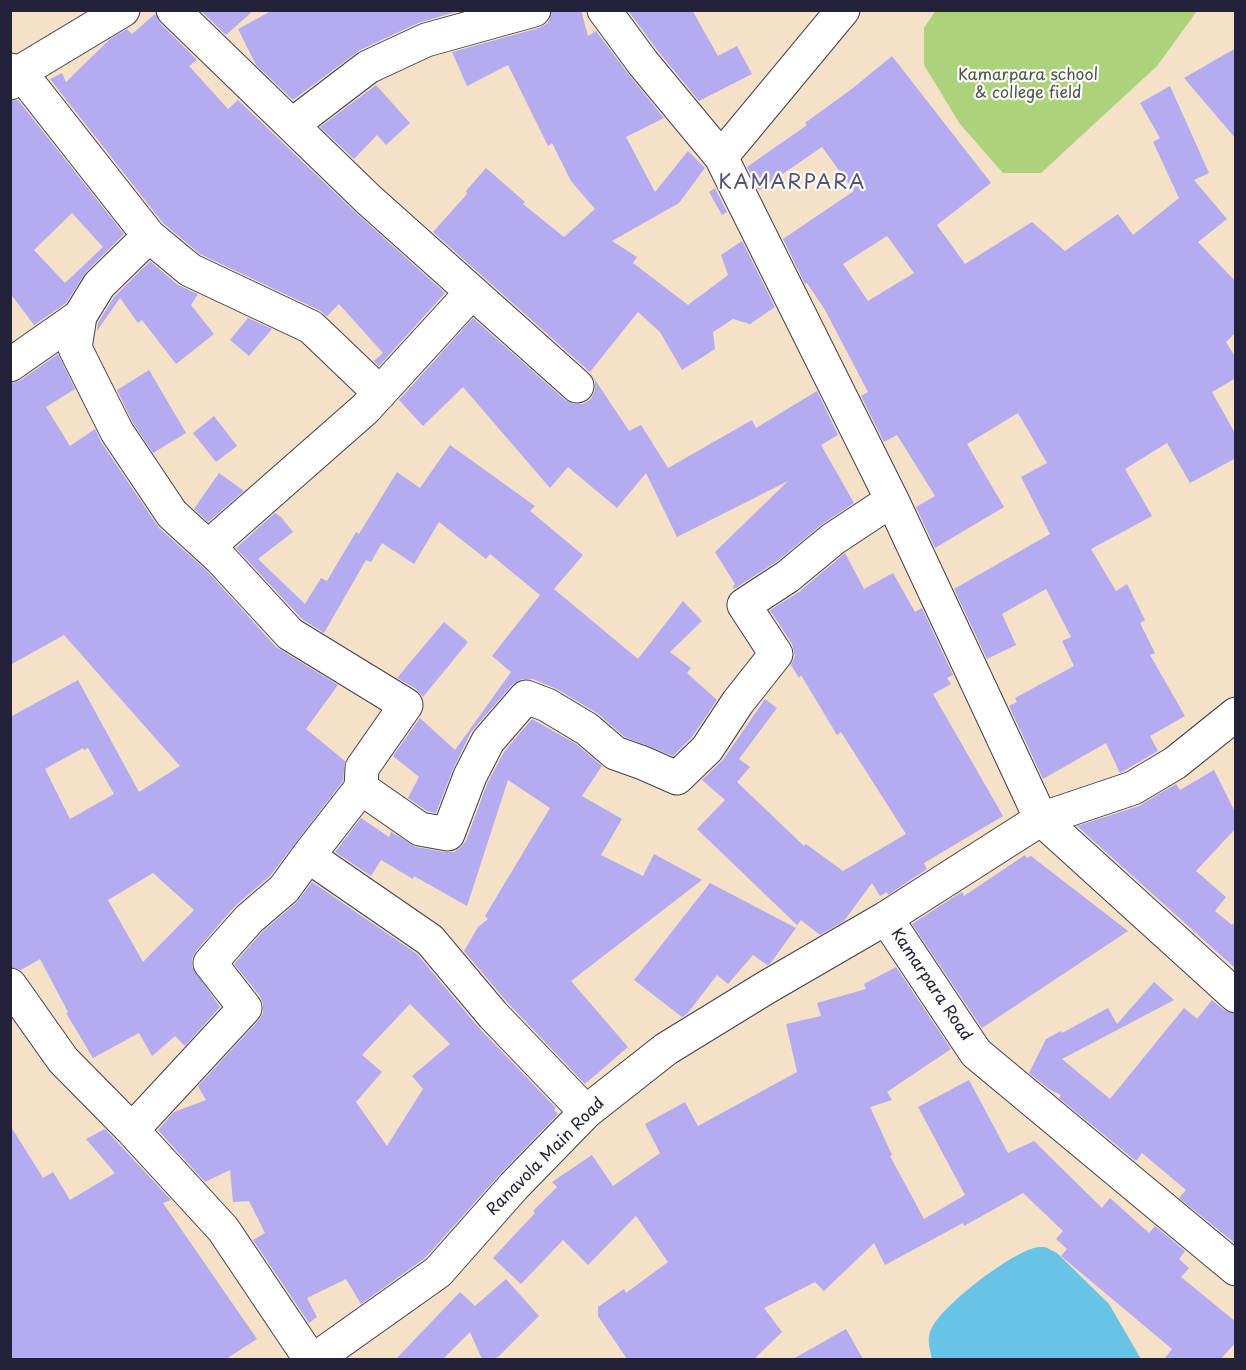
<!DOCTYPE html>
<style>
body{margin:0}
#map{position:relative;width:1246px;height:1370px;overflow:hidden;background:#f4e1c7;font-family:"Playpen Sans",sans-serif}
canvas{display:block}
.frame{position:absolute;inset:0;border:12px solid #22223b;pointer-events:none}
</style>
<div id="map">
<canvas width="1246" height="1370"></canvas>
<div class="frame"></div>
</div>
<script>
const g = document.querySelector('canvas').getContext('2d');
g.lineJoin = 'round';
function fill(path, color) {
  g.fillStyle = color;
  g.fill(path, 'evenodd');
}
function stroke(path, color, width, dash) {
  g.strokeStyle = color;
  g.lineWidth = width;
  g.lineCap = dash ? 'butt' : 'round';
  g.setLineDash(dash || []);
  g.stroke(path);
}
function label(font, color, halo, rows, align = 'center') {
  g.font = font + ' "Playpen Sans",sans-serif';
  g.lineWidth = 4.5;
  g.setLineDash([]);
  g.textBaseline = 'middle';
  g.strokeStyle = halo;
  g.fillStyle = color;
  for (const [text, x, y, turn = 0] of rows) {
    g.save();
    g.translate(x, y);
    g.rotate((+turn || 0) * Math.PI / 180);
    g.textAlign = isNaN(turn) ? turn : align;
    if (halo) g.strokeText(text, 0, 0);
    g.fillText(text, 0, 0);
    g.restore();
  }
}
const green = new Path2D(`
 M936 10H1197V11L1157 66 1041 173H1003L960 124 924 65V28Z`);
const water = new Path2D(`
 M1045 1247 1057 1253 1109 1304 1141 1359H932C930 1350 927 1341 930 1332 938 1308 1006 1257 1031 1249 1035 1247 1040 1247 1045 1247Z`);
const building = new Path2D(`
 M200 10H254L226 35Z
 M273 10H462L418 23 360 50 293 100 256 65 238 29Z
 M552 10H581L588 36 596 31 629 75 664 118 626 137 655 192 688 151 705 168 679 203 612 241 637 257 633 263 688 305 728 275 721 255 742 241 775 307 750 324 733 319 713 332 715 349 682 370 660 332 638 312 590 372 629 431 641 425 668 468 752 420 756 428 817 391 838 435 821 445 854 503 821 525 776 562 734 589 733 586 735 584 715 552 788 481 677 537 646 473 617 508 568 467 550 488 463 387 423 426 399 400 473 318 565 400 574 404H583L591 399 595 390V381L590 372 433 232 467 194 466 191 486 168 525 202 523 204 564 237 595 209 571 181 552 143 548 146 508 65 467 86 452 52 539 28 548 23Z
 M632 10H692L718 56 737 46 752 74 699 101 658 51 629 12Z
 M155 14 160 23 197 60 189 66 228 109 238 100 355 212 445 293 379 366 374 361 383 353 339 304 327 316 319 310 200 254 163 223 50 79 62 73 66 82 110 39 127 29 132 34Z
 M1236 48V139L1184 78Z
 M892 56 991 183 937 225 965 264 1032 222 1065 251 1118 214 1133 235 1179 198 1153 142 1160 138 1140 103 1170 86 1209 173 1194 180 1227 219 1198 242 1236 282V332L1226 342 1236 358V378L1212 392 1236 435V458L1190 483 1167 443 1125 469 1152 516 1091 549 1116 591 1127 584 1145 620 1140 623 1155 653 1150 655 1185 716 1150 736 1158 751 1120 773 1106 743 1043 779 1009 706 1017 702 1015 698 1074 666 1062 641 1071 637 1046 589 1002 614 1016 645 987 659 954 589 1050 534 1021 477 1047 463 1018 413 967 444 1004 507 935 548 916 507 935 496 897 435 884 442 861 396 868 392 825 310 807 283 805 284 783 239 854 191 822 147 759 190 747 167 807 125 805 123 853 88ZM887 236 914 273 868 301 843 264Z
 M376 85 410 123 386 145 377 135 354 159 320 127Z
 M18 100 124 234 86 272 66 303 34 325 10 293V101ZM72 213 103 247 65 283 34 250Z
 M715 188 727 212 722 215 709 192Z
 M150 261 178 285 198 294 191 305 214 334 176 364 142 320 138 323 120 298 97 331 98 323 114 297Z
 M248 318 272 329 249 356 230 340Z
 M58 354 75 389 46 407 70 446 95 429 101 442 159 528 207 571 276 647 338 685 306 729 345 761 343 781 270 876 235 906 196 951 192 959V967L220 1007 185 1046 175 1036 152 1056 139 1033 93 1058 66 1013 68 1012 40 959 21 970 10 967V717L78 680 139 792 180 766 64 635 10 665V384L21 380ZM83 748 84 750 88 748 114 794 70 819 45 769ZM153 873 194 910 143 962 108 900Z
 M149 370 186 433 153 453 133 423 117 390Z
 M214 416 237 446 216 462 193 433Z
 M450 445 535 506 530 511 583 555 554 589 638 659 683 601 702 621 670 652 691 668 687 673 717 700 692 737 673 756 625 737 597 713 557 689 533 679H522L512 685 471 732 453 769 436 813 427 811 408 798 419 777 393 756 420 718 455 750 511 672 492 656 540 595 490 554 486 559 439 522 414 564 382 543 371 562 366 560 324 633 302 619 236 548 275 513 281 517 293 532 258 559 305 604 321 578 327 581 356 532 359 534 397 472 420 488Z
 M219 473 244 491 208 522 194 509Z
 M845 553 864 589 893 573 915 612 922 608 953 675 947 678 951 684 933 694 1003 816 924 863 927 869 888 895 887 892 880 896 872 883 844 921 820 935 801 920 797 925 697 829 725 800 702 780 723 760 765 699 777 708 739 759 750 767 737 782 804 846 806 844 843 871 906 834 841 732 837 735 801 675 799 678 791 665 795 656 792 644 770 610 799 592Z
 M444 622 468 642 423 697 416 689 397 678Z
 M532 719 576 744 602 766 582 796 622 819 601 855 643 876 654 854 702 880 571 981 628 1047 585 1084 507 1002 464 951 478 927 488 919 485 916 550 808 508 780 467 906 414 876 413 879 381 860 371 876 335 852 361 818 389 837 391 832 416 847 445 852H454L460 848 466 841 487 784 504 752Z
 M1214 770 1236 814V828L1196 871 1226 897 1215 911 1232 925 1236 921V969L1077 826 1139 806 1176 784 1180 790Z
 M1025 855 1027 858 1031 856 1128 931 982 1028 912 924 960 893 962 892 964 896Z
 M312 882 417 954 479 1028 556 1108 554 1110 558 1114 500 1174 425 1258 361 1304 346 1279 307 1298 317 1317 309 1323 253 1240 265 1233 249 1201 233 1202 230 1170 205 1182 158 1130 174 1112 206 1100 198 1086 259 1020 263 1013V1004L260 996 234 964 262 932 296 903ZM410 1004 450 1044 412 1076 423 1089 387 1146 356 1102 382 1072 362 1055Z
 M710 883 796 928 770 964 767 965 753 955 728 984 717 975 687 1014 682 1017 634 980Z
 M896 967 951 1049 887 1092 892 1100 870 1107 892 1155 890 1156 924 1219 965 1195 918 1107 969 1080 1008 1153 1034 1141 1102 1208 1110 1198 1149 1233 1155 1226 1185 1251 1179 1259 1189 1268 1181 1277 1236 1322V1342L1221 1359H1164L1172 1349 1061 1256 1067 1249 1056 1239 1063 1231 1023 1193 964 1226 963 1223 885 1265 874 1243 824 1291 815 1282 764 1308 782 1332 754 1359H627L598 1316V1307L624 1289 626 1293 668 1262 636 1216 588 1265 563 1240 521 1284 493 1258 535 1213 533 1211 557 1187 552 1182 592 1155 613 1186 660 1153 645 1124 685 1102 698 1126 797 1072 786 1024 821 1016 817 1003 866 989 864 984Z
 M1154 982 1174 1000 1062 1059 1110 1099 1184 1008 1197 1019 1212 1000 1224 1010 1236 1014V1244L1179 1198 1186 1190 1142 1153 1136 1161 1059 1098 1061 1095 1049 1089 1029 1073 1046 1039 1061 1031 1062 1033 1108 1008 1117 1024Z
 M10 1125 43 1178 53 1172 70 1200 115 1173 86 1139 105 1129 171 1200 163 1203 257 1339 226 1359H10Z
 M506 1279 539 1316 498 1357 492 1359H482L470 1332 443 1359H396L460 1292 475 1306Z
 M846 1329 863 1359H793Z`);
const minor = new Path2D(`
 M173 10 368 199 577 386
 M604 10 643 63 721 157 892 500 1041 819 1236 996
 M10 70 20 72 149 236 99 285 80 316 75 348 117 432 172 514 220 558 290 634 406 705 362 768 361 788
 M10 83 20 72 123 10
 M292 125 368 67 426 40 534 10
 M721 157 843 10
 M149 236 190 270 311 327 380 393
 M10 365 80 316
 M208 547 365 409 472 292
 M308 856 361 788 420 829 448 834 470 776 488 741 526 697 547 705 587 729 615 753 643 763 677 778 707 749 738 702 776 654 744 605 787 577 833 539 892 500
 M886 918 976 1053 1236 1269
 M10 985 63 1060 132 1130 223 1229 311 1360
 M132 1130 245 1008 210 963 249 919 284 889 308 856 430 940 493 1015 586 1112
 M314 1360 438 1272 514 1186 586 1112 666 1049 767 987 886 918 1041 819 1133 788 1175 763 1236 714`);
const parkNames = [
 ["Kamarpara school",1028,76],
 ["& college field",1028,94]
];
const streetNames = [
 ["Kamarpara Road",931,985,56],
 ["Ranavola Main Road",546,1157,-45]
];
const quarterNames = [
 ["KAMARPARA",792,183]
];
fill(green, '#acd27c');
fill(water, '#68c3e6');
fill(building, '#b5abf0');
stroke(minor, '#423f50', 35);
stroke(minor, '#fff', 33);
label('16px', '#4b574e', '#fdfcf7', parkNames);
label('16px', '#22223b', '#fdfcf7', streetNames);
g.letterSpacing = '1.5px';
label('20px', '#55527a', '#fdfcf7', quarterNames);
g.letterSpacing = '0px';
</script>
